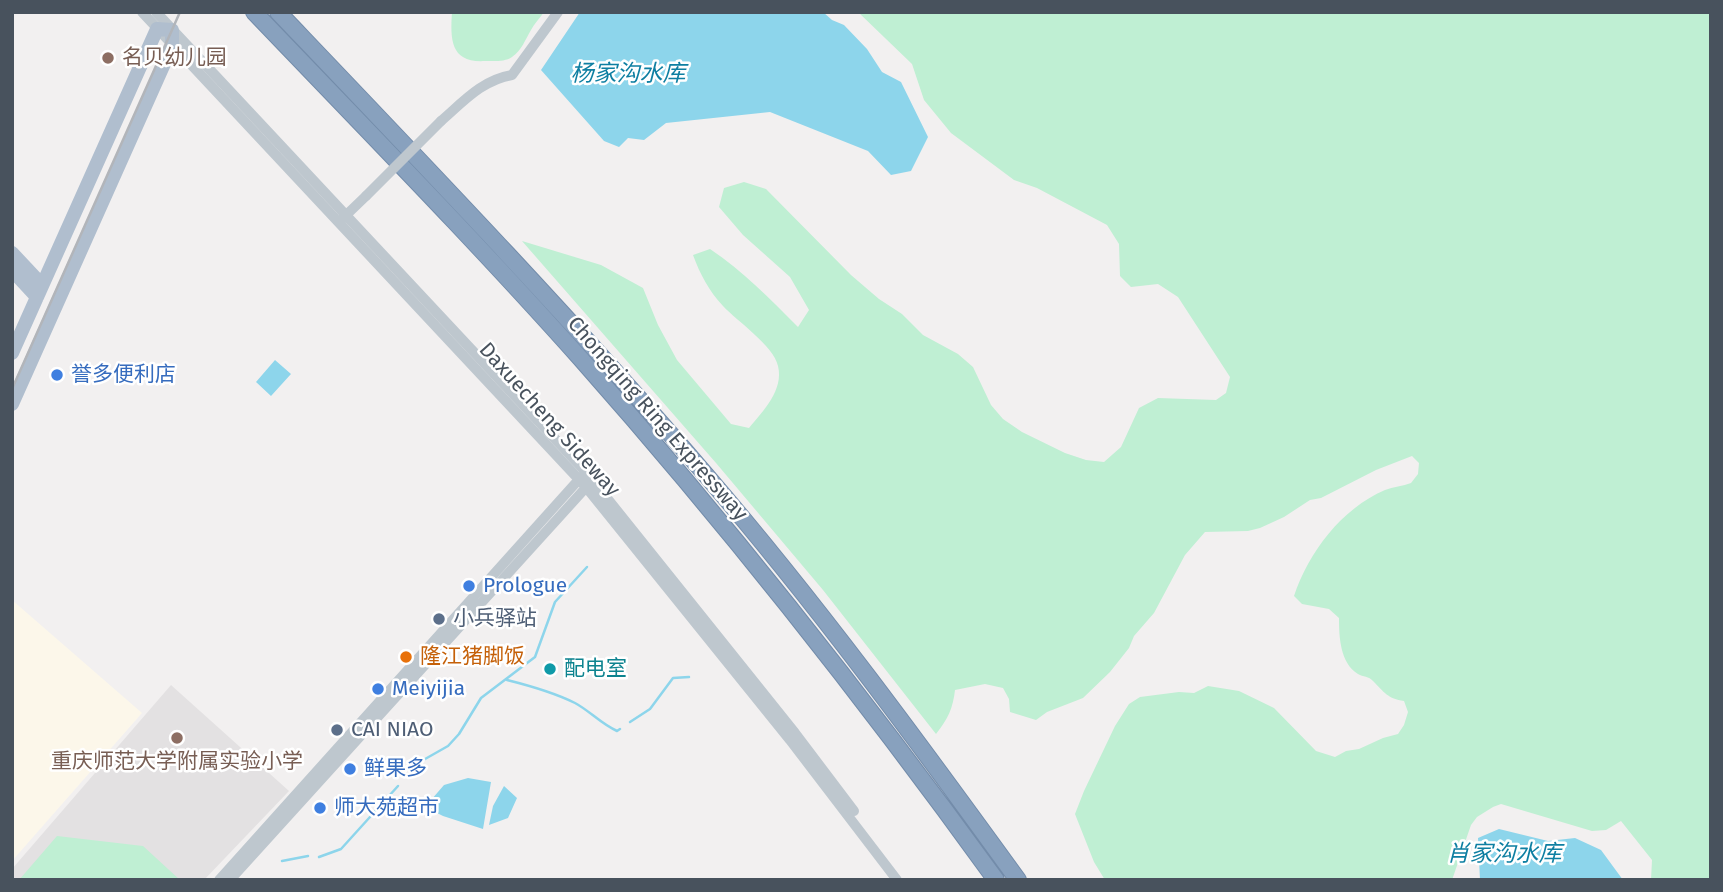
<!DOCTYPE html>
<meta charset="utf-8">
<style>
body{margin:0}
#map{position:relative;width:1723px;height:892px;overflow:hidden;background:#f2f0f0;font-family:"Fira Sans",sans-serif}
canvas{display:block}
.frame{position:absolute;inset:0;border:14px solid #48525d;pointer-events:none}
</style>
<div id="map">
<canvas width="1723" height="892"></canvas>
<div class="frame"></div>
</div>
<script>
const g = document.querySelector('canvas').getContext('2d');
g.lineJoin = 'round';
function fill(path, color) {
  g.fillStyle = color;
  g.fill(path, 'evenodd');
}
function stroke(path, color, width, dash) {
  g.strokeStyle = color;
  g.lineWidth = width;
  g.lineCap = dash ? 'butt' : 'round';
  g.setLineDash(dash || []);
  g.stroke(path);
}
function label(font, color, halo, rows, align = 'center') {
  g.font = font + ' "Fira Sans","Noto Sans SC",sans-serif';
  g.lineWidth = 5;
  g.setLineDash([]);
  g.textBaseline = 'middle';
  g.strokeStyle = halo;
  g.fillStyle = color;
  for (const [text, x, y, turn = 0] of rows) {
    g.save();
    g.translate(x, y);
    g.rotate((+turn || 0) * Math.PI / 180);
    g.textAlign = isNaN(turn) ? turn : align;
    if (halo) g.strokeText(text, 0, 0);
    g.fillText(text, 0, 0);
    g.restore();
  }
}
const commercial = new Path2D(`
 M12 600 142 713 12 861Z`);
const education = new Path2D(`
 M171 685 289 791 204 880H12V869Z`);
const green = new Path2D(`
 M452 12H544C540 18 534 24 531 30 525 40 522 50 512 57 505 62 494 61 485 61 451 63 450 41 452 12Z
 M858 12H1711V880H1651L1652 860 1621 821 1606 830 1592 831 1501 804 1493 807 1477 817 1471 825 1452 880H1105L1094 862 1075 814 1084 791 1115 726 1129 704 1140 697 1179 692 1194 693 1208 686 1239 691 1274 708 1316 751 1335 757 1346 751 1359 749 1383 738 1398 734 1404 725 1408 712 1404 701C1388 699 1384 692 1373 681 1369 676 1363 677 1358 674 1340 663 1339 637 1339 618L1329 609 1302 604 1294 596C1309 552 1341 509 1385 490 1393 487 1403 486 1411 483L1418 474 1419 463 1412 456 1376 470 1321 498 1310 500 1284 517 1260 528 1248 531 1205 532 1185 555 1154 613 1134 636 1129 648 1110 672 1083 698 1047 712 1036 720 1010 712 1009 699 1003 688 985 684 955 690C953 708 948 719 936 734L823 590 716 463 522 241 601 265 643 288 658 325 677 360 731 424 749 428C763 411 784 390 778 366 774 346 737 321 723 306 709 291 700 274 693 255L710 249C743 271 770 299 798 327L809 310 790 277 743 235 719 207 724 188 744 182 766 189 851 275 879 299 902 314 923 335 958 354 973 367 991 405 1003 419 1022 432 1065 453 1086 460 1104 462 1121 447 1139 408 1158 398 1216 400 1226 393 1230 377 1178 297 1158 284 1131 287 1120 276 1119 244 1107 225 1037 188 1014 180 951 133 924 100 912 64Z
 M57 836 143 846 180 880H19Z`);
const water = new Path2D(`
 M580 12H823L832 20 844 25 867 49 882 72 901 82 928 137 911 171 891 175 868 151 770 112 666 123 644 140 628 138 619 147 604 141 541 70Z
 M275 360 291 374 271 396 256 382Z
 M468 778 491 782 483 829 443 816 425 807 444 785Z
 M504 786 517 798 508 818 489 825 493 806Z
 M1499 829 1548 841 1575 838 1601 850 1623 880H1480L1478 838Z`);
const stream = new Path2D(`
 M507 680C531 686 553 692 575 703 590 711 601 724 617 731L620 729
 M630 722 650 709 673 678 689 677
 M418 763 448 746 459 734 481 698 535 657 555 602 587 567
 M319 857 341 849 398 786
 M282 861 308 856`);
const minor = new Path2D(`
 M142 12 586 487 790 740 897 880
 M156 12 586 472 795 733 854 811
 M441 121C463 102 482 80 512 75L558 12
 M341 220 366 196
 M219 880 582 476
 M230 880 590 483`);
const major = new Path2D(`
 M12 253 42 285
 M12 270 37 297
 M12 353 157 29 172 30V46L12 404`);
const highway = new Path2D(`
 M254 12C364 127 475 240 581 359 728 525 866 700 996 880
 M278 12C423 164 569 316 706 475 817 604 918 742 1018 880`);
const rail = new Path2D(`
 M12 389 180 12`);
const minorBridge = new Path2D(`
 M366 196 441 121`);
const markers = [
 [108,58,7,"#8d6e63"],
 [57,375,7,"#3f7fe0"],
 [469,586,7,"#3f7fe0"],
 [439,619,7,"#5c6f8a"],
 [406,657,7,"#e8710a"],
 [550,669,7,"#0f9aa8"],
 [378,689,7,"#3f7fe0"],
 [337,730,7,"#5c6f8a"],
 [177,738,7,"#8d6e63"],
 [350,769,7,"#3f7fe0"],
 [320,808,7,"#3f7fe0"]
];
const educationNames = [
 ["名贝幼儿园",122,58],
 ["重庆师范大学附属实验小学",177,762,"center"]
];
const shopNames = [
 ["誉多便利店",71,375],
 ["Prologue",483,586],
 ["Meiyijia",392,689],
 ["鲜果多",364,769],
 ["师大苑超市",334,808]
];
const streetNames = [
 ["Chongqing Ring Expressway",657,419,49],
 ["Daxuecheng Sideway",549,420,48]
];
const serviceNames = [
 ["小兵驿站",453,619],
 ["CAI NIAO",351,730]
];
const foodNames = [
 ["隆江猪脚饭",420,657]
];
const cultureNames = [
 ["配电室",564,669]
];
const waterNames = [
 ["杨家沟水库",628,75],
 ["肖家沟水库",1504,855]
];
fill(commercial, '#fcf7ea');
fill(education, '#e3e1e2');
fill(green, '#bfefd3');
fill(water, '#8dd5eb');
stroke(stream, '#8dd5eb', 2.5);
stroke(highway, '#738caa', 18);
stroke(minor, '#bec7ce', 10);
stroke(major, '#b0bece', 14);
stroke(highway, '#88a1be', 16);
stroke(rail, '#b2b5ba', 2.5);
stroke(minorBridge, '#bec7ce', 10);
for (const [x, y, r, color] of markers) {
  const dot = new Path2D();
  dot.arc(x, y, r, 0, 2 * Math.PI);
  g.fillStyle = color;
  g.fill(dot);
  stroke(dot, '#fff', 2.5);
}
label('21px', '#785e54', '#fff', educationNames, 'left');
label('21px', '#366cbe', '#fff', shopNames, 'left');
label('21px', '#48525d', '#fff', streetNames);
label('21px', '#4e5e75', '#fff', serviceNames, 'left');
label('21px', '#c56008', '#fff', foodNames, 'left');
label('21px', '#0d838f', '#fff', cultureNames, 'left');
label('italic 23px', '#0e7fa2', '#fff', waterNames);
</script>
